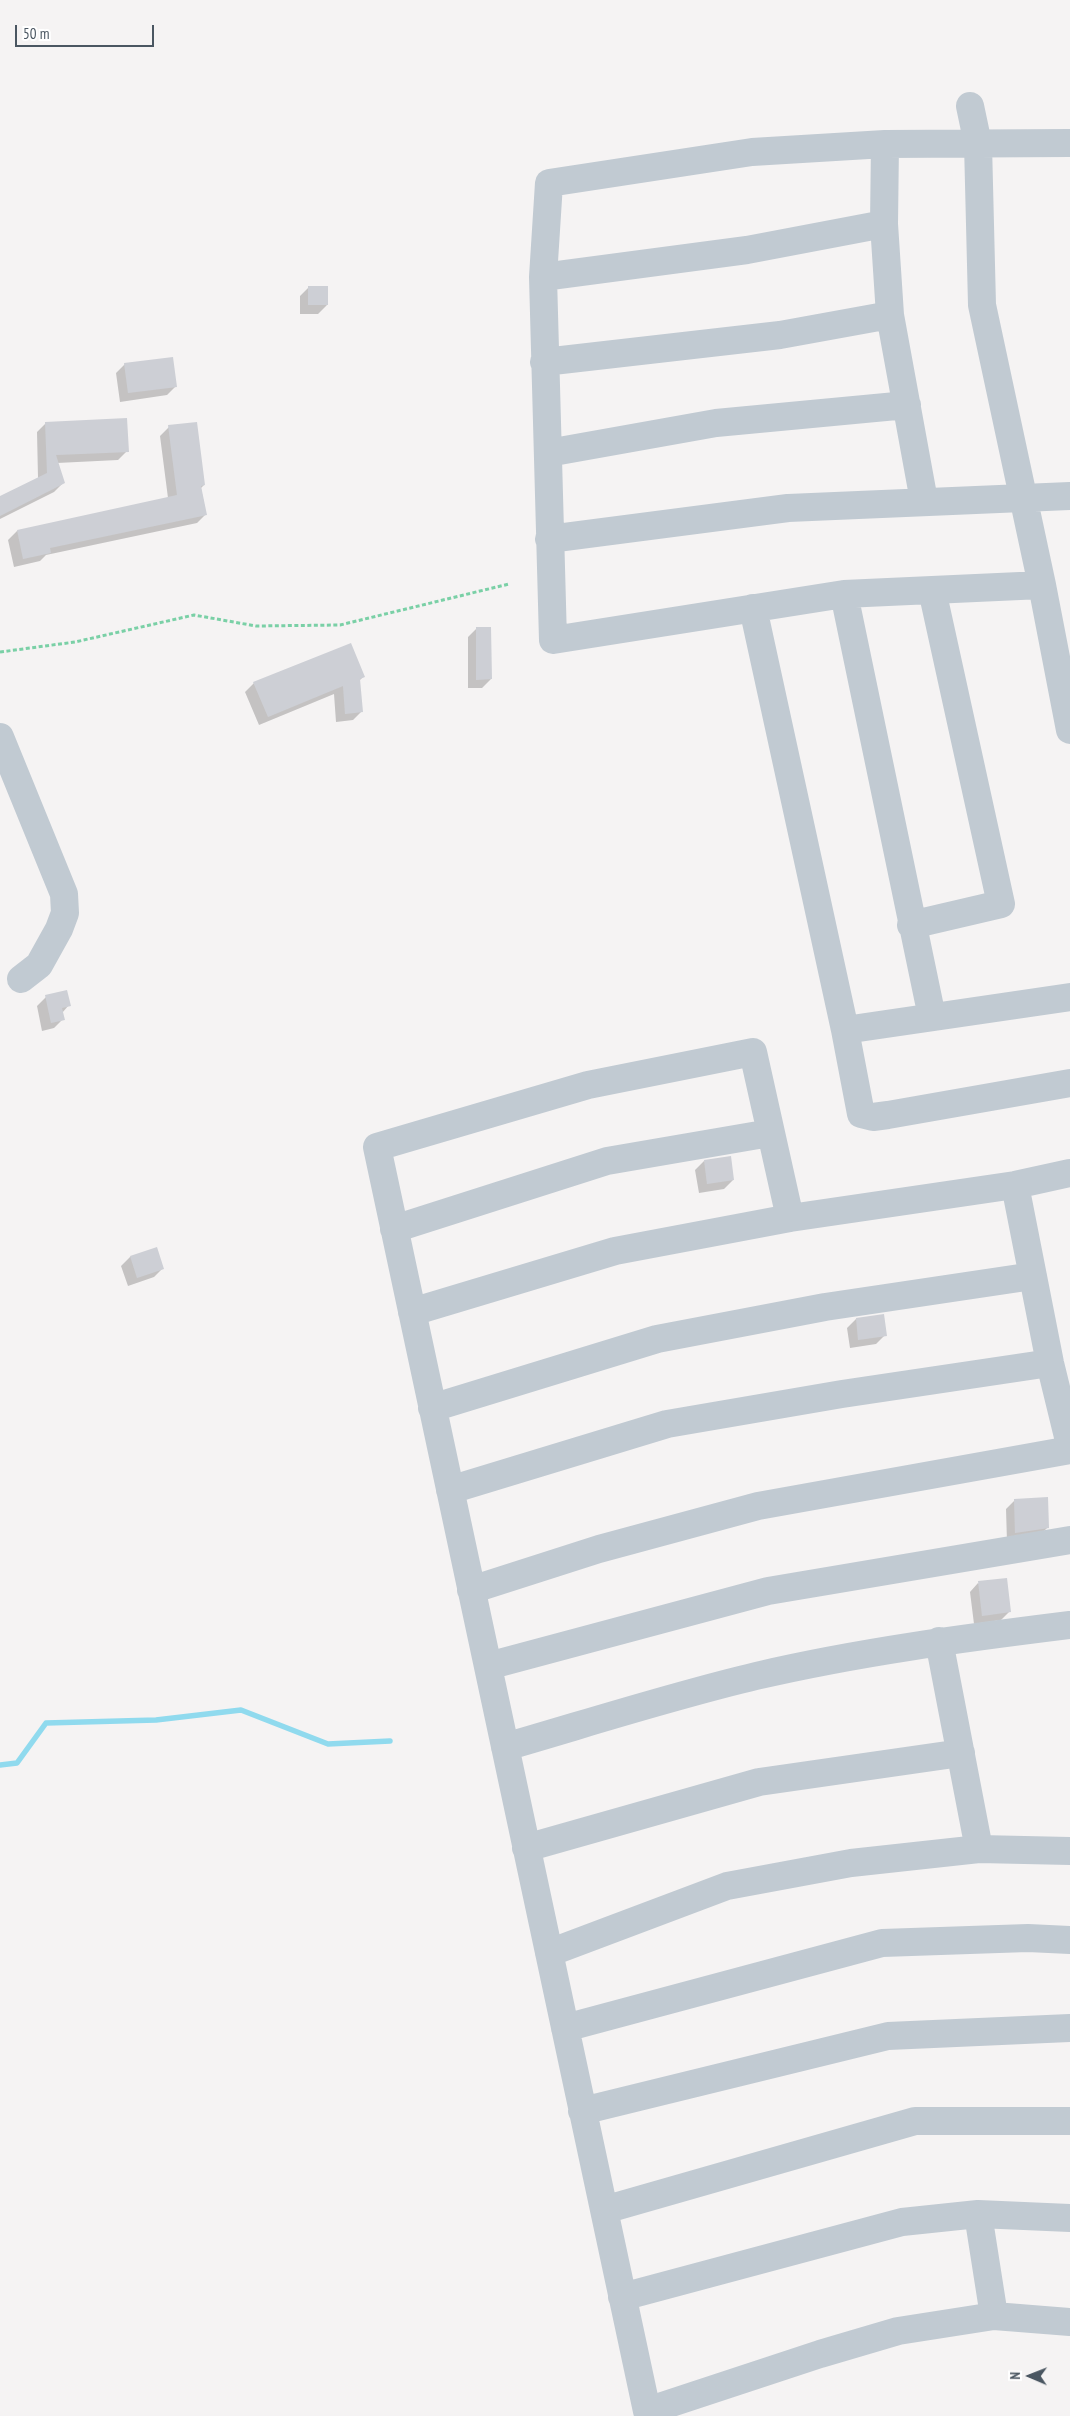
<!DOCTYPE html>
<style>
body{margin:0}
#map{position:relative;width:1070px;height:2416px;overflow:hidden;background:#f5f3f3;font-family:"PT Sans Narrow",sans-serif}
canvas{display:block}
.north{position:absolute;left:1005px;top:2351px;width:50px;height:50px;-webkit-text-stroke:4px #fff;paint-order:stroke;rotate:271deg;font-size:14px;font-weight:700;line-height:20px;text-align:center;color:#4a5661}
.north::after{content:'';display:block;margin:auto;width:18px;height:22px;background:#4a5661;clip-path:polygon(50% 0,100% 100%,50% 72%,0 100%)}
.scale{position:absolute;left:15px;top:25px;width:139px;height:22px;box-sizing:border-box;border:2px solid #4a5661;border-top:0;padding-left:6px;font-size:15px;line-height:18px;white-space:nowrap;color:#4a5661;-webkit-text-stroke:4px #fff;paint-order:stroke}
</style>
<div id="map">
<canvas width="1070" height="2416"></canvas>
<div class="north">N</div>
<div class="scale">50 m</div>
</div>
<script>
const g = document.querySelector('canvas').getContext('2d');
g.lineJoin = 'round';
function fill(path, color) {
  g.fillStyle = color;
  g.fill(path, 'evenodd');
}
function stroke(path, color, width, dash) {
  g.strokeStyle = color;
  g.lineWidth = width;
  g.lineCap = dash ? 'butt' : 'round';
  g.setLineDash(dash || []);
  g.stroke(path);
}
const shadow = new Path2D(`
 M309 287 327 305 318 314H300V296Z
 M125 364 176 386 167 395 120 402 116 373Z
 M46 423 127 451 118 460 57 463 63 483 54 492 0 519V498L38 478 37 432Z
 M169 427 204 485 201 488 206 514 197 523 46 555 40 561 14 567 8 540 17 531 168 498 160 436Z
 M477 628 491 679 482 688H468V637Z
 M363 677 359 681 362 711 353 720 336 722 334 694 259 725 245 692 254 683Z
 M46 997 69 1005 62 1013 63 1019 54 1028 42 1031 37 1006Z
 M704 1161 733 1180 724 1189 699 1193 695 1170Z
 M156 1249 163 1268 154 1277 128 1286 121 1266 130 1257Z
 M856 1319 885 1335 876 1344 850 1348 847 1328Z
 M1015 1500 1048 1527 1039 1536 1007 1542 1006 1509Z
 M978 1583 1010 1611 1001 1620 974 1624 970 1592Z`);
const stream = new Path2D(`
 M0 1765 17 1763 46 1723 156 1720 241 1710 328 1744 390 1741`);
const building = new Path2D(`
 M308 286H328V305H308Z
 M173 357 177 387 128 393 124 363Z
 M127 418 129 452 56 455 65 483 0 516V496L47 473 45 422Z
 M197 422 205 485 201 486 207 515 50 548 51 553 23 559 17 530 177 495 168 425Z
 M476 627H491L492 679 476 680Z
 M351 643 365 677 360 679 363 712 345 714 343 686 268 717 253 682Z
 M67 990 71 1006 62 1008 65 1020 51 1023 45 995Z
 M731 1156 734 1180 707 1184 704 1160Z
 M157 1247 164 1269 137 1278 130 1256Z
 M884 1314 887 1336 858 1340 856 1318Z
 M1048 1497 1049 1528 1015 1533 1014 1499Z
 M1007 1578 1011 1612 982 1616 978 1581Z`);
const path = new Path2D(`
 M0 652 75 642 194 615 256 626 340 625 509 584`);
const minor = new Path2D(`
 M970 106 978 144 982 305 1042 585 1070 730
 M885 144 884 224 890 315 924 501
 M543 277 747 250 884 224
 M544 362 780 335 890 315
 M548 453 716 423 907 405
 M549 539 788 508 1070 496
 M1042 585 844 594 553 640 543 277 549 183 752 152 885 144 1070 143
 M844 594 932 1017
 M753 608 845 1030 861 1114 873 1117 888 1115 1070 1083
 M0 737 64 894 65 913 59 929 39 965 21 979
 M911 925 1001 904 932 590
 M845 1030 1070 997
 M1015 1185 1050 1363 1070 1445
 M790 1218 753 1052 588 1085 377 1147 647 2411 820 2354 898 2331 994 2316 1070 2322
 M394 1229 607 1161 770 1133
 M412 1312 615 1251 790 1218 1015 1185 1070 1173
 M432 1408 657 1339 825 1307 1033 1276
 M450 1490 667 1424 842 1394 1050 1363
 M471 1590 599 1549 758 1506 1070 1450
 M939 1641 979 1849
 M488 1666 768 1591 1070 1540
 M505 1747C588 1723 672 1696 756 1676 859 1652 965 1638 1070 1625
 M526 1848 759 1782 961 1753
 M549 1953 727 1886 851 1863 979 1849 1070 1851
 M565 2028 882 1943 1028 1938 1070 1940
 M582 2111 888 2036 1070 2028
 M604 2210 915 2121H1070
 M978 2214 994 2316
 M622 2297 902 2222 978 2214 1070 2218`);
fill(shadow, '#0003');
stroke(stream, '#90daee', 5.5);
fill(building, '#cdcfd5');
stroke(path, '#7ad0a6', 3, [4, 2.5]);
stroke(minor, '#c1cad2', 28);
</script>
